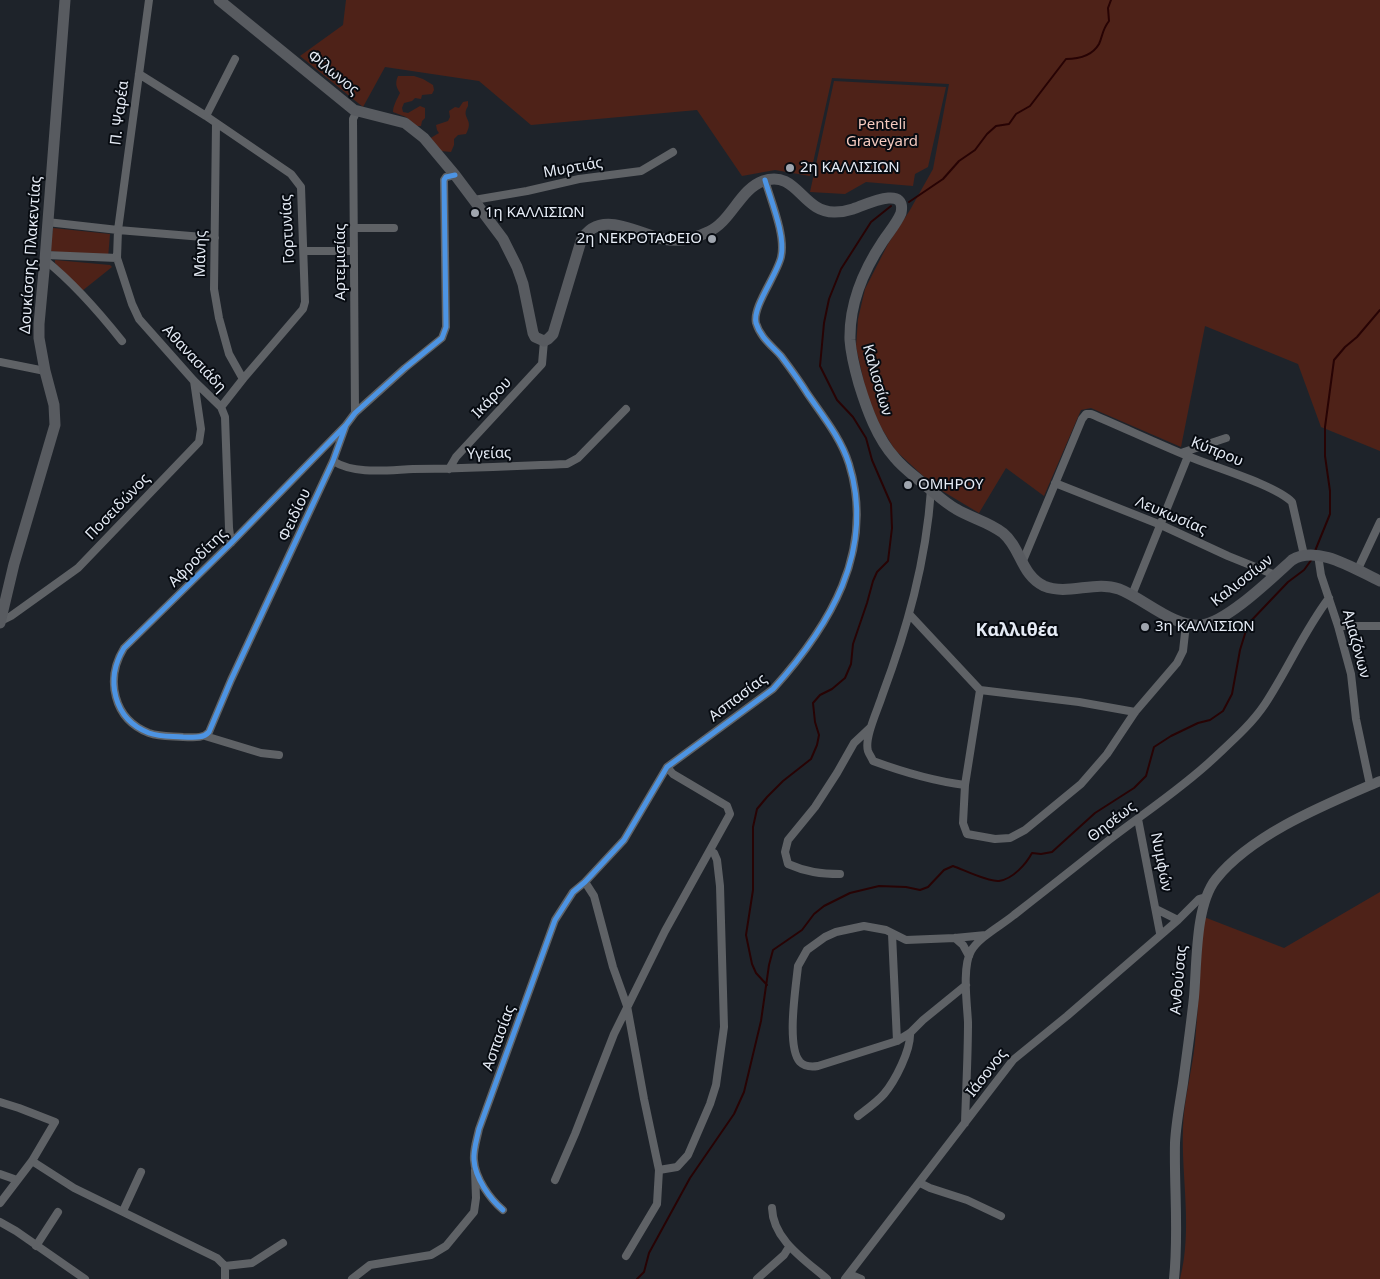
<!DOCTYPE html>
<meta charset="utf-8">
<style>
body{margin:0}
canvas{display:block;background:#1e232a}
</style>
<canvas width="1380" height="1279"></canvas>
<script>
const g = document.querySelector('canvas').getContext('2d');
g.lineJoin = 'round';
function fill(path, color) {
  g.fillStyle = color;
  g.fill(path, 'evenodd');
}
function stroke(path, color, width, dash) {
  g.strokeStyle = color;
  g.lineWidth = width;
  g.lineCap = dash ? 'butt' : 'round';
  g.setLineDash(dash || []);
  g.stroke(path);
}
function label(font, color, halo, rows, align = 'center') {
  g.font = font + ' "Noto Sans",sans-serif';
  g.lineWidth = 4;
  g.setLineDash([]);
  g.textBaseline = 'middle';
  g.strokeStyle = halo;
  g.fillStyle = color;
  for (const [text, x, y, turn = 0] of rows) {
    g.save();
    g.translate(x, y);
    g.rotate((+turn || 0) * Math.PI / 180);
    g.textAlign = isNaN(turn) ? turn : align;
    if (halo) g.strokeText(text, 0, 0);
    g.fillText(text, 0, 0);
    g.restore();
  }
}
const green = new Path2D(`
 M346 0H1380V451L1321 427 1298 364 1205 326 1181 447 1091 408 1081 410 1044 496 1006 468 979 513 934 486 895 450 879 424 866 391 856 347 858 319 865 289 888 244 910 210 933 169 949 84 832 78 810 176 775 170 742 176 697 110 531 125 479 81 385 67 363 107 300 56 343 25Z
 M398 76H414L423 79 433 85 434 90 432 94 422 95 421 99 415 98 412 101 404 103 402 108 403 112 408 113 420 106 425 108V118L422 121 421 126H416L406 117 393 112C393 106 397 99 400 93 396 87 395 83 398 76Z
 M834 81 946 87 928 167 915 174 913 186 866 182 845 194 810 192Z
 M468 101V106C460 119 475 118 466 134L458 135 454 139V145L451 152 441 151 429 139 439 133 437 130 436 125 448 121 450 117 449 111 455 107 459 108 463 102Z
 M53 228 110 234 108 258 50 251Z
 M55 260 110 265 112 267 82 291 55 263Z
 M1380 892V1279H1180C1193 1229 1181 1177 1183 1127 1184 1099 1192 1071 1195 1043 1199 1001 1200 959 1204 917L1284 948Z`);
const stream = new Path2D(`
 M909 202 943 179 959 161 975 150 987 134 996 126 1009 124 1016 114 1030 106 1066 59C1079 59 1092 56 1099 44 1103 35 1102 30 1109 21L1108 8 1111 0
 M1315 551 1330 514V491L1325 456V427L1334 360 1345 347 1357 337 1380 310
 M767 985 756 973 752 964 746 935 753 890V827L757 809 767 797 783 781 811 759 817 745 819 735 815 722 813 703 820 695 832 689 845 678 851 664 853 644 867 603 873 581 877 572 888 561 892 528 891 504 872 460 866 438 853 417 837 400 820 366 824 323 829 299 841 269 871 222 891 206
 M637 1279 644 1272 649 1253 690 1178 734 1114 744 1092 761 1021 769 965 773 950 802 930 814 914 824 906 850 893 879 886 906 887 920 890 928 887 944 870 953 866C964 870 988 882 999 881 1013 879 1026 864 1032 853L1041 854 1052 852 1095 813 1134 788 1146 776 1154 747 1171 736 1198 723 1210 720 1223 711 1232 694 1240 650 1248 624 1288 582 1304 570 1312 559`);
const minor = new Path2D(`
 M149 0 118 230 117 258 132 304 139 319 194 381 221 407 225 417 229 528 231 543
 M139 74 206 116 291 174 301 187 305 302 303 309 243 379 221 407
 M206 116 235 59
 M216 124 214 289 219 318 229 354 243 379
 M474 200 527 191 579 179 641 171 673 152
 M47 222 118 230 215 238
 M354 228H394
 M304 251H354
 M46 255 117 258
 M45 260C75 284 99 312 122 341
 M0 362 45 371
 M355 413 353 119 357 111
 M346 425 231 543 124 648C105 679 113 719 149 733 160 737 172 736 183 737 192 737 203 739 209 732L231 680 333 461 346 425 355 413 405 368 442 338 446 327 444 180 446 177 455 175
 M1181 453 1226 438
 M333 461C355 475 388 470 413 469 464 469 516 466 567 464L578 458 626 409
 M449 469 456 457 542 364 544 341
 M1055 483 1161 525 1228 556 1275 575
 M931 490C926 562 907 629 882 696 878 709 864 738 868 751 869 754 872 758 873 761 903 772 933 781 965 785
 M1318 555 1321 575 1338 626 1351 674 1356 719 1370 785
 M1022 563 1082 419 1086 414H1091C1124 428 1156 443 1190 457 1214 467 1275 485 1292 502L1304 555
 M1357 571 1380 522
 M1132 595 1188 456
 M910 615 980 690 1079 702 1135 712
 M1 621 11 616 78 568 199 442 201 429 194 381
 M1338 626H1380
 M980 690 965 785 963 823 967 834 995 839 1010 838 1025 830 1081 784 1107 754 1135 712 1177 663 1183 651 1186 624
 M205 736 261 753 279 755
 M1138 819 1160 933
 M840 874C821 874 806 872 788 864L785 852 788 840 815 807 837 773 854 743 870 728
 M585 882 594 896 613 967 627 1006 644 1099 659 1170 657 1204 626 1256
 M1156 909 1178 920
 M892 934 897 1041
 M955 938 963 945 969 956
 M966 985 923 1020 910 1033 897 1041 818 1066C812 1067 805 1067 800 1062 786 1047 796 986 798 966L807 950 825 937 836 932 864 926 886 930 906 940 955 938 986 935
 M0 1102 19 1108 55 1122 32 1161 0 1203
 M858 1116C867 1109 877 1102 884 1094 895 1081 911 1050 910 1033
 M965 1123C966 1090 968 1056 968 1022 967 1003 962 967 971 951 979 937 1002 925 1014 915 1046 890 1078 865 1109 840 1144 813 1181 789 1213 759 1231 742 1251 725 1265 704 1288 669 1304 631 1329 598
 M32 1161 74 1188 217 1258 225 1266V1279
 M659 1170 677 1167 688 1155 710 1104 716 1085 724 1027 720 886 717 860 714 853 710 851
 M0 1174 17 1180
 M555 1180 575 1134 614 1034 665 931 730 814 727 806 673 774 667 767
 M920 1183 930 1188 967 1200 1001 1216
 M772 1208C773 1240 805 1260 827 1279
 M503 1210C490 1199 475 1178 474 1160 473 1150 477 1139 479 1129L555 920 573 892 585 882 624 840 667 767 773 689C829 627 876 551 849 464 841 438 822 415 807 393 799 380 790 368 781 356 772 346 760 337 756 323 752 307 777 275 781 257 786 236 771 201 765 180
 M123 1211 141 1172
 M0 1222 16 1231 85 1279
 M36 1246 58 1212
 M225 1266 252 1263 283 1243
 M849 1274 861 1279
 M352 1279 370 1265 431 1255 446 1246 474 1212 476 1198 475 1170
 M757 1279 784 1255 789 1247
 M845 1279 1013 1060 1067 1016 1178 920 1199 899 1206 897`);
const tertiary = new Path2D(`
 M1174 1279C1179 1233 1174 1189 1175 1143 1176 1123 1180 1103 1183 1083 1187 1054 1191 1025 1194 997 1197 964 1195 905 1216 879 1253 833 1327 804 1380 781`);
const secondary = new Path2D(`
 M219 0 354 110 405 123 424 138 455 175 503 239 517 267 523 284 533 333 535 337 544 341 548 339 553 334 581 241C599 208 636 233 663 239 679 242 694 239 708 232 731 222 740 189 763 181 797 169 802 213 835 212 841 212 847 211 853 209 865 205 907 184 901 213 897 223 889 232 883 241 863 271 849 303 850 340 851 355 855 370 859 384 867 410 877 438 895 458 904 469 916 477 926 486 936 494 945 503 956 509 971 518 989 522 1003 533 1021 548 1021 575 1044 586 1068 596 1095 580 1119 589 1143 598 1174 628 1201 625 1226 623 1272 578 1292 560 1317 544 1356 570 1380 581
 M0 623 14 564 55 425 54 405 45 371 39 338V324L45 260 65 0`);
const cycleway = new Path2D(`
 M346 425 231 543 124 648C105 679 113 719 149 733 160 737 172 736 183 737 192 737 203 739 209 732L231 680 333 461 346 425 355 413 405 368 442 338 446 327 444 180 446 177 455 175
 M503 1210C490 1199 475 1178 474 1160 473 1150 477 1139 479 1129L555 920 573 892 585 882 624 840 667 767 773 689C829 627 876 551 849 464 841 438 822 415 807 393 799 380 790 368 781 356 772 346 760 337 756 323 752 307 777 275 781 257 786 236 771 201 765 180`);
const markers = [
 [790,168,5,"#9fa5ae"],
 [475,213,5,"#9fa5ae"],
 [712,239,5,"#9fa5ae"],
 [908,485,5,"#9fa5ae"],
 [1145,627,5,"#9fa5ae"]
];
const streetNames = [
 ["Φίλωνος",333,73,39],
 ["Π. Ψαρέα",120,113,-83],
 ["Μυρτιάς",573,168,-10],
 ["Γορτυνίας",288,229,-93],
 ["Μάνης",201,254,-89],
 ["Δουκίσσης Πλακεντίας",31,255,-86],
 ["Αρτεμισίας",341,262,-90],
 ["Αθανασιάδη",194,359,47],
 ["Καλισσίων",877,380,74],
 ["Ικάρου",492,398,-47],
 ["Κύπρου",1217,452,22],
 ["Υγείας",489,454,-2],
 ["Ποσειδώνος",118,507,-46],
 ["Φειδίου",295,515,-65],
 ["Λευκωσίας",1171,516,23],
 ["Αφροδίτης",198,558,-45],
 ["Καλισσίων",1242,581,-38],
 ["Αμαζόνων",1356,644,75],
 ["Ασπασίας",738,698,-37],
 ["Θησέως",1112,822,-38],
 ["Νυμφών",1161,862,79],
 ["Ανθούσας",1179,980,-85],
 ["Ασπασίας",499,1038,-70],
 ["Ιάσονος",987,1073,-52]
];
const parkNames = [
 ["Penteli",882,125],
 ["Graveyard",882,142]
];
const poiNames = [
 ["2η ΚΑΛΛΙΣΙΩΝ",800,168],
 ["1η ΚΑΛΛΙΣΙΩΝ",485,213],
 ["2η ΝΕΚΡΟΤΑΦΕΙΟ",702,239,"right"],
 ["ΟΜΗΡΟΥ",918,485],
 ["3η ΚΑΛΛΙΣΙΩΝ",1155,627]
];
const quarterNames = [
 ["Καλλιθέα",1017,631]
];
fill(green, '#4e2218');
stroke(stream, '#270304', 2);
stroke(minor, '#5f6266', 8);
stroke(tertiary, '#5f6266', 10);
stroke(secondary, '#585b60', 11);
stroke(cycleway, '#4d94e3', 5);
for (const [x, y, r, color] of markers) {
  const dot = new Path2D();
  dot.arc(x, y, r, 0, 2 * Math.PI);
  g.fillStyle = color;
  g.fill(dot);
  stroke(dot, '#070b11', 2);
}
label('15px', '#e5ebf5', '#070b11', streetNames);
label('15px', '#f4c9be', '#070b11', parkNames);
label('15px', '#e5ebf5', '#070b11', poiNames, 'left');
label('bold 18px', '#e5ebf5', '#070b11', quarterNames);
</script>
